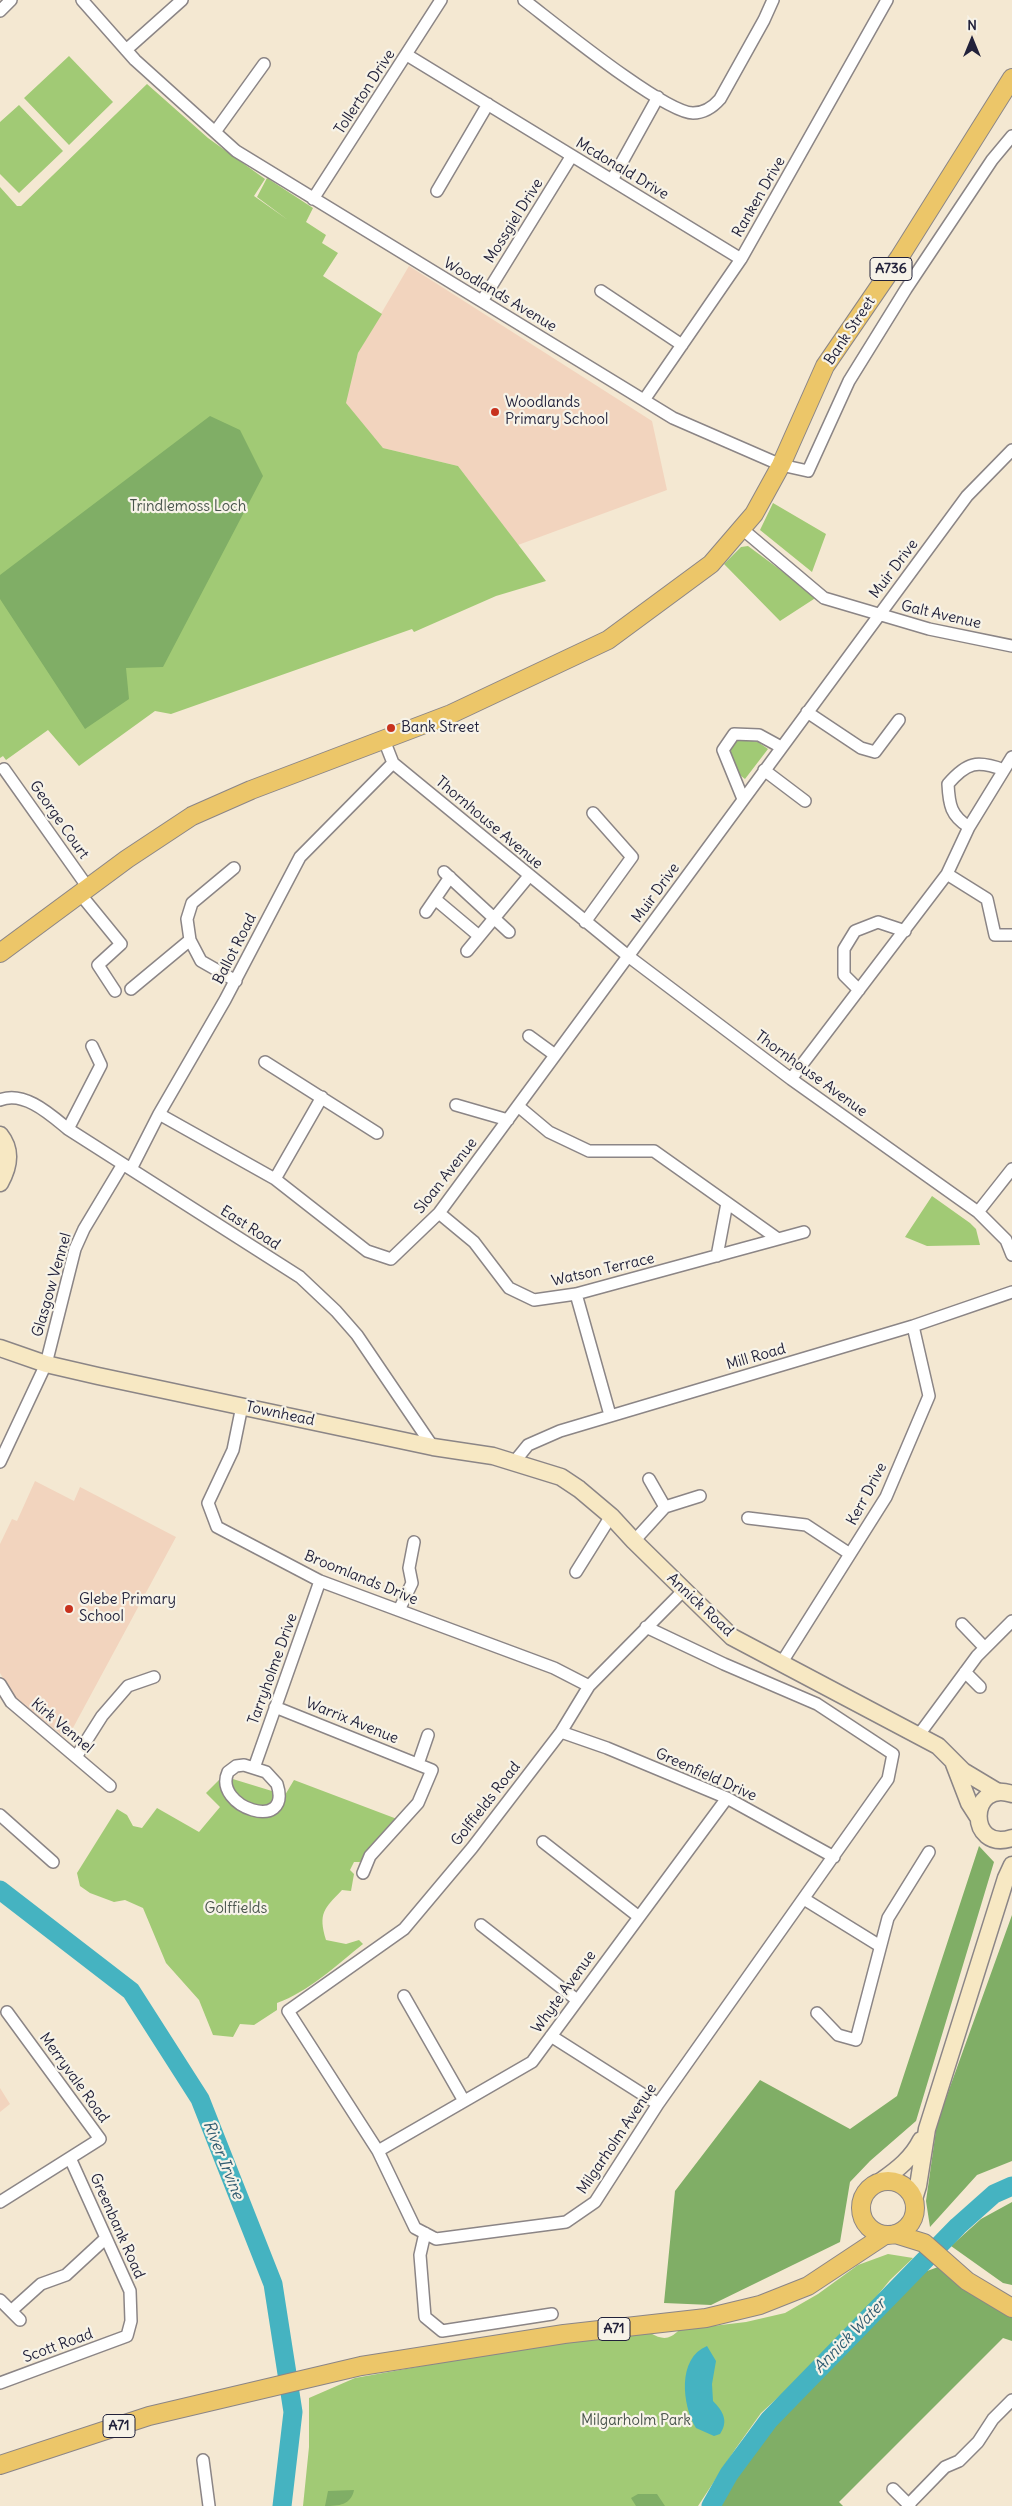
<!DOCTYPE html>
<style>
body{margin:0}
#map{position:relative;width:1012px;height:2506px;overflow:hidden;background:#f4e8d2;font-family:Delius,sans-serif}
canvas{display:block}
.north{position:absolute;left:947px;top:15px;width:50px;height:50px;-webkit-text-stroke:4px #f7f3e8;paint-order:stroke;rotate:0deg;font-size:14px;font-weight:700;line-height:20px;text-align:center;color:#22223b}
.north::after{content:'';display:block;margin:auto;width:18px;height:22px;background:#22223b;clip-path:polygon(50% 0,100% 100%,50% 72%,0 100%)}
</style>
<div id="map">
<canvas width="1012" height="2506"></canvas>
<div class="north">N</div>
</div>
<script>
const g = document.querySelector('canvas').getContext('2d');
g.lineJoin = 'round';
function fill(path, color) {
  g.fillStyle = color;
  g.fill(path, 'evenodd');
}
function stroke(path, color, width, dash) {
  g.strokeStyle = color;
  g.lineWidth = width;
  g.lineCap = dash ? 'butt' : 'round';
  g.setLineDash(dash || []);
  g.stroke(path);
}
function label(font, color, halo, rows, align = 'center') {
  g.font = font + ' Delius,sans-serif';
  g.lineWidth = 4.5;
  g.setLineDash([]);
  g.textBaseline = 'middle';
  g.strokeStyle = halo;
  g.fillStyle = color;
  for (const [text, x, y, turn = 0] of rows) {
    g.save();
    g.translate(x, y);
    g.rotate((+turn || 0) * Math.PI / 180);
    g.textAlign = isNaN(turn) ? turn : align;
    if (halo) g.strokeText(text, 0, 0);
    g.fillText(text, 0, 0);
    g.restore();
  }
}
const built = new Path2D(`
 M409 266 652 421 667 490 518 545 458 466 383 448 345 403 358 353Z
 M35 1481 74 1501 80 1487 176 1537 67 1739 15 1698 0 1673V1544L12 1519 17 1521Z
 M0 2088 10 2104 0 2112Z`);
const green = new Path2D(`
 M69 56 113 102 69 145 24 98Z
 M147 84 208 138 265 179 254 196 288 220 257 197 267 178 313 208 306 222 326 235 322 243 338 253 323 276 382 314 358 353 346 403 383 448 458 466 546 581 496 596 414 632 412 629 171 714 155 711 79 766 48 730 6 760 3 756 0 758V187L17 206H21Z
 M19 105 63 151 19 193 0 174V122Z
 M773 503 826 534 812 572 760 530Z
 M748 546 817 597 780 621 724 564 741 547Z
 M741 739 758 742 768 749 745 779 737 773 729 751 735 742Z
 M932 1196 970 1223 976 1229 980 1245 927 1246 905 1237Z
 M223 1776 285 1795 294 1780 397 1819 360 1862H354L350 1870 354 1874 351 1891 342 1890C324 1909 318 1913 326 1940L346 1944 359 1940 363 1944C337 1965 308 1992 277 2003V2010L254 2025 240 2024 233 2037 213 2035 199 2000 166 1963 143 1908 125 1900 114 1902 90 1893 80 1886 77 1873 117 1809 127 1815 133 1826 142 1828 157 1808 199 1832 220 1807 206 1793Z
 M888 2254 913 2258 890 2280 840 2341 761 2413 736 2448 698 2506H303L309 2447V2398L355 2378 518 2349 650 2333C663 2340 669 2340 679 2330L746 2322 785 2313 818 2294 858 2265Z`);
const forest = new Path2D(`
 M210 416 240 430 263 476 163 667 126 668 129 699 85 729 0 599V575Z
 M979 1846 994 1862 916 2121 870 2161 850 2182 840 2242 711 2305 664 2303 675 2191 760 2080 850 2129 897 2096Z
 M1012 1915V2161L977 2175 930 2227 926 2201 937 2123Z
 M1012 2202V2285L1003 2283 951 2246 981 2219Z
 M938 2267 1012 2308V2341L1003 2338 839 2502 843 2506H720L722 2486 823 2364 908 2278Z
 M354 2490C351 2505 339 2506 325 2506L328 2491Z
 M638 2494H657L665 2506H636L631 2498Z`);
const water = new Path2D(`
 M707 2346 716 2361 712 2384 713 2401C723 2411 729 2421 720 2434L714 2436 696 2428C682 2405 677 2358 707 2346Z`);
const river = new Path2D(`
 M0 1890 131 1991 200 2099 273 2284 293 2412 282 2506
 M711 2506 729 2474 769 2420 958 2226 994 2194 1012 2186`);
const street = new Path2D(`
 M82 0 135 60 236 151 673 418 781 465 808 471 849 381 906 289 992 160 1012 136
 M524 0C553 22 664 113 693 113 704 113 713 107 720 99L764 20 773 0
 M0 11 11 0
 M126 50 182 0
 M407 55 741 259
 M215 132 264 64
 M612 180 658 97
 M437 191 488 104
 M313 199 441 0
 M601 291 682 345
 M482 301 571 157
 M644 400 741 259 887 0
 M741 528 824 598 929 629 1012 646
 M807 712 861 748 875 752 899 720
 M384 740 393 763 628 956 791 1079 978 1212 1006 1240 1012 1255
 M4 769 89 889
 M764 770 805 801
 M743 799 723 750 734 734 759 735 781 747
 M969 827C951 816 949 805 948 784 967 762 977 760 1004 770
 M234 868 192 903 187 919 190 940 201 961 236 981
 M444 872 509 932
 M947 874 987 899 995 935H1012
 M81 895 121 944 98 965 115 991
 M435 899 479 936
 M426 912 450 877
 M585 922 632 857 593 813
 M467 951 529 876
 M131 989 190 940
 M859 990 844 975V949L855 931 878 922 905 931
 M529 1036 555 1055
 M265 1062 377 1133
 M791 1079 947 874 969 827 1012 757
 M0 1100C24 1090 51 1115 68 1129L300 1277 336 1311 357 1335 433 1447
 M456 1105 508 1120
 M518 1106 549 1132 589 1151H654L778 1239
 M159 1114 275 1179 367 1251 391 1259 439 1213 908 576 967 496 1012 450
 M68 1129 101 1065 92 1046
 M131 1169 159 1114 225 1000 300 857 393 763
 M275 1179 322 1097
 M978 1212 1012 1169
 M439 1213 474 1242 509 1288 534 1300 576 1294 804 1232
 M717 1256 727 1203
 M576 1294 610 1415
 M242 1406 233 1450 208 1503 217 1527 320 1581 554 1668 589 1686
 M515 1461 528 1445 560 1431 913 1326 1012 1292
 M0 1462 46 1364 75 1249 84 1229 123 1164
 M649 1479 665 1507
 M748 1518 806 1525 850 1554
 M634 1541 665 1507 700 1496
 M576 1572 611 1516
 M399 1610 412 1583 409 1568 414 1542
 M962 1624 985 1648
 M646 1627 724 1664 817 1704 893 1754 888 1779 658 2104 595 2202 566 2222 436 2239 415 2228 378 2151 288 2011 404 1929 472 1848 561 1732 589 1686 683 1591
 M782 1662 886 1497 929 1396 913 1326
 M965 1672 980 1687
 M0 1684 11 1702 110 1786
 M275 1707 432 1770 418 1803 370 1856 363 1873
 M561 1732 607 1748 727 1798 834 1857
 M918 1736 977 1656 1012 1621
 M76 1757 102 1716 128 1686 154 1677
 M418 1764 428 1735
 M244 1765 266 1772 277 1784C293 1834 212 1807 228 1772L236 1766Z
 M254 1768 320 1581
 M0 1815 53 1862
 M543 1842 639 1917
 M804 1899 880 1946
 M481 1925 577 2000
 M404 1996 464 2101
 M817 2013 838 2035 856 2040 888 1918 929 1852
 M551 2036 658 2104
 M378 2151 532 2062 727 1798
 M0 2202 100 2139 7 2012
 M425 2233 420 2255 425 2317 442 2331 552 2314
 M0 2300 20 2320
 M11 2311 41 2284 66 2275 106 2238
 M0 2383 127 2336 131 2321 130 2291 70 2158
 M203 2460 209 2506
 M893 2489 910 2506
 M908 2505 945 2467 959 2461 978 2442 993 2419 1012 2400`);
const secondary = new Path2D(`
 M0 1135C12 1150 9 1167 0 1183
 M0 1348 46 1364 98 1376 433 1447 493 1456 561 1477 579 1489 611 1516 634 1541 732 1637 938 1746 963 1771 998 1792
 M954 1764 969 1803 978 1817
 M1012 1794C968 1779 967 1853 1012 1838
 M881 2181C898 2169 912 2158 921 2140
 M914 2199 918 2186 927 2129 1006 1878 1012 1865`);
const primary = new Path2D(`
 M0 953 127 859 192 816 251 790 451 714 608 640 711 564 754 514 781 465 825 366 899 258 1012 78
 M861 2208a27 27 0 1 1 54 0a27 27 0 1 1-54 0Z
 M895 2234 924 2243 967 2281 1012 2308
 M0 2465 149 2416 361 2366 564 2334 706 2318 760 2305 808 2286 885 2235`);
const markers = [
 [495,412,5,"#c8321e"],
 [391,728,5,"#c8321e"],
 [69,1609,5,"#c8321e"]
];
const shields = [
 [891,269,42],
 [614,2329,32],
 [119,2426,32]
];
const shieldNames = [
 ["A736",891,269],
 ["A71",614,2329],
 ["A71",119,2426]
];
const streetNames = [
 ["Tollerton Drive",365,92,-57],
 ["Mcdonald Drive",622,169,31],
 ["Ranken Drive",759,197,-60],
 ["Mossgiel Drive",514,221,-58],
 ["Woodlands Avenue",500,295,31],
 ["Bank Street",850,331,-56],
 ["Muir Drive",894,569,-53],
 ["Galt Avenue",941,615,13],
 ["George Court",59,820,55],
 ["Thornhouse Avenue",489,823,40],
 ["Muir Drive",656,893,-54],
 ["Ballot Road",235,949,-63],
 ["Thornhouse Avenue",811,1074,36],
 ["Sloan Avenue",446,1176,-52],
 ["East Road",250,1228,33],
 ["Watson Terrace",603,1270,-13],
 ["Glasgow Vennel",52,1285,-74],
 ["Mill Road",756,1357,-16],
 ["Townhead",280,1414,12],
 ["Kerr Drive",867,1494,-62],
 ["Broomlands Drive",361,1578,22],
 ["Annick Road",700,1605,43],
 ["Tarryholme Drive",273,1669,-70],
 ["Warrix Avenue",352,1721,22],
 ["Kirk Vennel",62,1726,40],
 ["Greenfield Drive",706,1775,24],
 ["Golffields Road",486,1804,-52],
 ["Whyte Avenue",564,1992,-54],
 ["Merryvale Road",74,2078,54],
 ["Milgarholm Avenue",617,2139,-56],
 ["Greenbank Road",117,2226,66],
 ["Scott Road",58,2346,-20]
];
const poiNames = [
 ["Woodlands",505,403],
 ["Primary School",505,420],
 ["Bank Street",401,728],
 ["Glebe Primary",79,1600],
 ["School",79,1617]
];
const parkNames = [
 ["Trindlemoss Loch",188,507],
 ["Golffields",236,1909],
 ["Milgarholm Park",636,2421]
];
const waterNames = [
 ["River Irvine",223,2160,68],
 ["Annick Water",850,2336,-46]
];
fill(built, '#f2d4be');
fill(green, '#a1ca75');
fill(forest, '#80ae66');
fill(water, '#45b3c1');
stroke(river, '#45b3c1', 19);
stroke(street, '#8b8586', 14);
stroke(secondary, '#8b8586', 19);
stroke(primary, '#8b8586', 20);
stroke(street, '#fff', 11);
stroke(secondary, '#f7e8c3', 16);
stroke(primary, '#ecc669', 18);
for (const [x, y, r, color] of markers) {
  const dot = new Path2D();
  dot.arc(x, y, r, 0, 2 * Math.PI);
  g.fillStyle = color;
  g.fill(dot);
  stroke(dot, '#f7f3e8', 2);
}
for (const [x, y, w] of shields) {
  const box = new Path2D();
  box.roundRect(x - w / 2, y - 11.5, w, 23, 4);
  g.fillStyle = '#f7f3e8';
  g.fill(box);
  stroke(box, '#22223b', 1);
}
label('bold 14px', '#22223b', null, shieldNames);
label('15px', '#22223b', '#f7f3e8', streetNames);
label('15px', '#22223b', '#f7f3e8', poiNames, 'left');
label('15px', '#48544c', '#f7f3e8', parkNames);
label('italic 16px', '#305c71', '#f7f3e8', waterNames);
</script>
